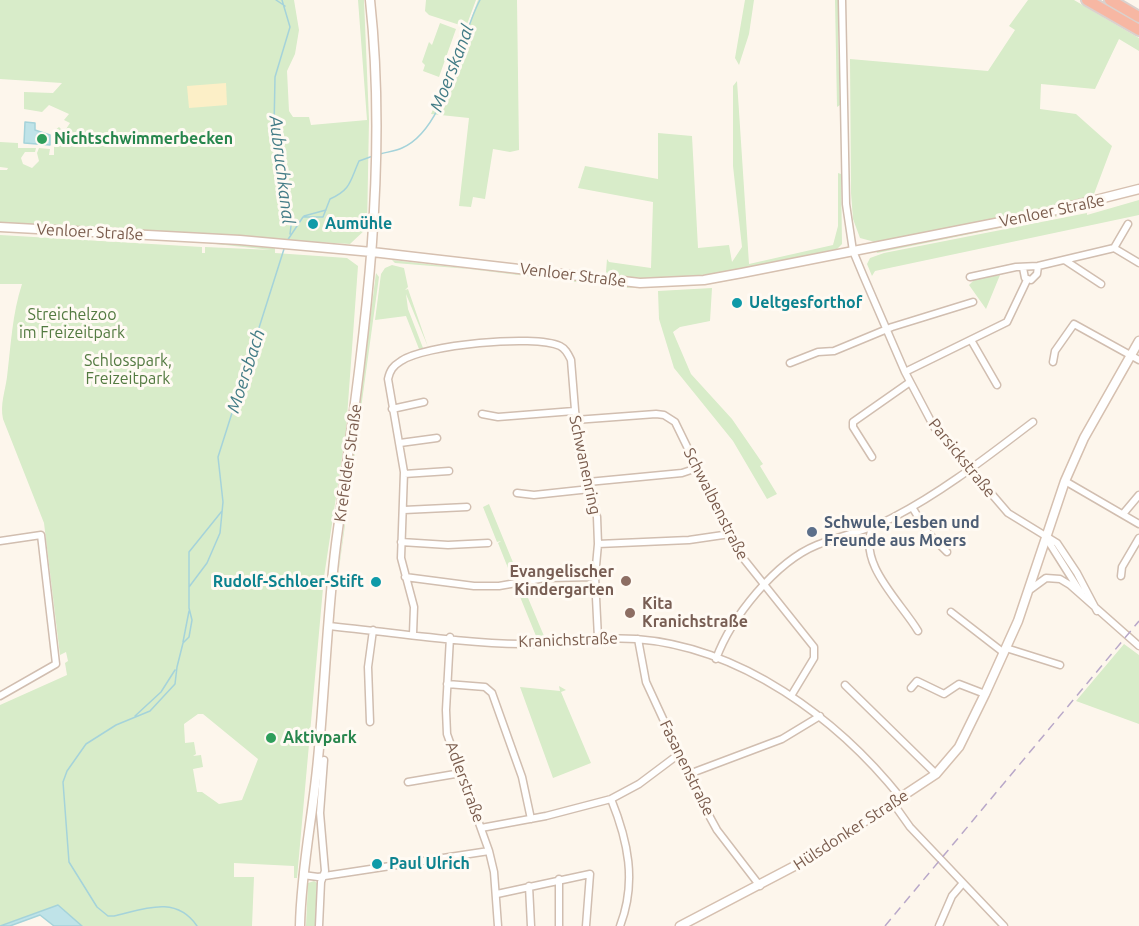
<!DOCTYPE html>
<meta charset="utf-8">
<style>
body{margin:0}
canvas{display:block;background:#fdf6ec}
</style>
<canvas width="1139" height="926"></canvas>
<script>
const g = document.querySelector('canvas').getContext('2d');
g.lineJoin = 'round';
function fill(path, color) {
  g.fillStyle = color;
  g.fill(path, 'evenodd');
}
function stroke(path, color, width, dash) {
  g.strokeStyle = color;
  g.lineWidth = width;
  g.lineCap = dash ? 'butt' : 'round';
  g.setLineDash(dash || []);
  g.stroke(path);
}
function label(font, color, halo, rows, align = 'center') {
  g.font = font + ' Ubuntu,sans-serif';
  g.lineWidth = 6;
  g.setLineDash([]);
  g.textBaseline = 'middle';
  g.strokeStyle = halo;
  g.fillStyle = color;
  for (const [text, x, y, turn = 0] of rows) {
    g.save();
    g.translate(x, y);
    g.rotate((+turn || 0) * Math.PI / 180);
    g.textAlign = isNaN(turn) ? turn : align;
    if (halo) g.strokeText(text, 0, 0);
    g.fillText(text, 0, 0);
    g.restore();
  }
}
const green = new Path2D(`
 M0 0H294L299 30 295 54 287 71 289 111 293 117H309L311 125 367 120 358 0H364L369 120 367 228 350 244 0 223V170H7L8 168 0 167V142L18 143V148H36L35 152H25L21 158 23 164 32 168 39 161 37 153 39 148 50 149 49 155H54V131L59 127 64 132 70 123 64 120 69 114 49 105 42 112 24 109V92L53 93 62 83 0 79Z
 M426 0H476L466 27 429 15 425 11Z
 M478 0H517L519 150 510 152 493 149 485 199 473 197 471 207 459 206 469 118 431 114 458 55Z
 M745 0H754L749 34 739 65 735 58Z
 M835 0H839L838 40 840 105 837 107Z
 M1028 0H1074L1139 38V51L1119 39 1095 89 1041 84 1040 109 1076 114 1112 146 1094 194 1066 204 875 242 860 238 853 219 851 193 850 59 988 71 1015 30 1009 26Z
 M440 23 456 29 439 77 423 71 425 65 422 62 429 42 432 45Z
 M737 81 749 264 833 245 838 226V173L841 174 842 244 836 250 713 274 652 279 609 275 606 272 607 259 609 262 651 268 653 202 578 188 585 166 658 179V133L692 136 698 248 729 245 732 262 742 247 733 166V86Z
 M1139 200V215L875 271 872 276 867 264 870 258 884 253 1087 213V215Z
 M1088 210 877 253 876 251 1087 209Z
 M0 235 202 247V253H205V247L272 250 206 243V241L275 248V253L347 258 358 266 346 431 324 577 297 878H294V866L234 863V877H254L252 926H82L58 905 0 926V705L67 675 65 663 68 661 66 652 60 655 44 523 3 419C0 404 5 392 7 377 11 345 12 315 22 284H0ZM198 714H203L258 759 242 800 219 804 202 792H197L193 769 203 767 201 755 193 756 196 754 194 742 185 743 184 724Z
 M392 260 622 286 719 282 625 288 469 269 395 263Z
 M392 265 404 268 408 287 405 290 408 289 428 347 406 294 408 309 423 348 419 349 406 316 375 320 381 274 385 268Z
 M376 273 379 277 335 598Z
 M1000 275 986 309 969 285 975 279Z
 M712 288 710 321 680 327 673 332 691 374 732 419 763 464 760 466 777 494 767 499 733 441 674 368 659 319 658 291Z
 M489 504 519 577 512 578 498 543 501 541 497 542 483 507Z
 M523 586 544 636 543 637C537 637 530 637 523 637L536 636 516 587Z
 M1124 644 1139 655V724L1076 701Z
 M559 686 566 690 561 692 591 763 553 778 520 687 560 691Z
 M314 881 317 883 315 926H306L308 883Z`);
const sand = new Path2D(`
 M226 83 227 105 189 108 187 86Z`);
const water = new Path2D(`
 M25 122 35 123V130L50 135V145L24 143Z
 M58 905 82 926H54L40 915 10 926H0Z`);
const stream = new Path2D(`
 M276 0 285 6
 M282 0 290 27 275 77 274 128 292 218 290 234
 M380 154C387 152 396 151 402 148 447 129 459 38 480 0
 M304 216 326 210
 M287 241 303 217H323L330 199C351 190 350 181 359 161L373 156
 M189 587 207 563 220 533 223 502 218 457 284 249
 M183 642 189 611
 M135 716 161 692 175 670
 M197 926C176 895 144 909 114 916H108L97 907 69 862 63 782 67 771 86 744 116 725 150 711 175 684 177 667 183 643 189 637 192 620 189 608V552L222 511`);
const street = new Path2D(`
 M842 0 846 204 853 251 863 275 905 372 934 427 1008 513 1057 543 1077 573 1097 611
 M1114 248 1128 224
 M1066 261 1101 284
 M1023 268 1025 278 1031 280 1037 274 1038 266
 M970 277 1016 267 1038 266 1114 248 1139 263
 M971 340 997 385
 M1053 362 1055 351 1074 324 1139 360
 M790 363 818 352 834 351 892 327 973 302
 M905 372 1007 322 1027 280
 M392 409 424 402
 M482 414 498 417 574 411
 M575 420 656 414 664 415 675 422 739 553 814 647V658L791 696
 M400 443 437 438
 M872 457 853 427V422L910 382
 M404 474 449 471
 M1065 481 1139 524
 M588 482 682 473 697 468
 M517 493 534 495 590 489
 M912 507 928 533 947 552
 M404 510 467 507
 M1123 514 1139 495
 M873 526C856 563 901 602 918 631
 M1045 536 1081 593
 M0 541 41 535 56 664 0 696
 M401 542 448 545 488 543
 M598 544 689 540 730 534
 M1121 576 1122 567 1139 538
 M405 577 474 586H499L545 578 595 577
 M1031 589 1046 578 1060 579 1070 585 1139 646
 M951 612 1004 653
 M328 626C392 632 459 643 522 644 560 644 597 636 636 639 741 647 837 718 901 798
 M413 634 414 607 401 558 404 472 388 379C390 370 393 366 401 361 424 345 534 334 560 346 566 349 568 354 571 360L578 447 597 517 598 544 595 577 598 638
 M450 637 446 710 447 734 489 851 494 872 498 926
 M638 639 646 682 700 799 717 830 760 886
 M1006 648 1060 665
 M716 659C731 618 775 562 817 545 842 535 870 530 894 517 944 491 988 456 1033 422
 M447 684 485 687 492 693 522 777 531 819
 M845 685 936 774
 M911 688 917 681 944 694 959 684 985 694
 M370 722 368 667 373 630
 M689 774 782 739 820 716
 M408 782 461 773
 M611 799C628 841 637 882 620 926
 M893 803 910 827 1004 926
 M481 828 546 816 611 799 639 784 679 754
 M303 875 318 877 489 851
 M529 886 531 926
 M497 894 590 874 586 926
 M319 926 321 882 325 871 320 813 324 760
 M559 926V879
 M939 926 952 896 963 883`);
const secondary = new Path2D(`
 M0 227 240 240 372 252 640 283 704 280 742 273 1036 215 1139 189
 M300 926C301 870 313 815 318 759 325 687 327 616 336 544 360 364 390 183 370 0
 M680 926 806 860 936 774 959 747 985 694 1018 621 1065 481 1084 438 1139 341`);
const highway = new Path2D(`
 M1087 0 1139 30
 M1110 0 1139 17`);
const rail = new Path2D(`
 M885 926 1139 621`);
const markers = [
 [42,139,6,"#2e9e5b"],
 [313,224,6,"#0f9aa8"],
 [737,303,6,"#0f9aa8"],
 [812,532,6,"#5c6f8a"],
 [626,581,6,"#8d6e63"],
 [376,582,6,"#0f9aa8"],
 [630,613,6,"#8d6e63"],
 [271,738,6,"#2e9e5b"],
 [377,864,6,"#0f9aa8"]
];
const leisureNames = [
 ["Nichtschwimmerbecken",54,139],
 ["Aktivpark",283,738]
];
const streetNames = [
 ["Venloer Straße",1052,211,-12],
 ["Venloer Straße",90,232,3],
 ["Venloer Straße",573,275,7],
 ["Parsickstraße",962,458,51],
 ["Krefelder Straße",348,463,-82],
 ["Schwanenring",585,465,78],
 ["Schwalbenstraße",716,504,63],
 ["Kranichstraße",568,640,-2],
 ["Fasanenstraße",687,768,64],
 ["Adlerstraße",465,782,70],
 ["Hülsdonker Straße",851,830,-33]
];
const cultureNames = [
 ["Aumühle",325,224],
 ["Ueltgesforthof",749,303],
 ["Rudolf-Schloer-Stift",364,582,"right"],
 ["Paul Ulrich",389,864]
];
const parkNames = [
 ["Streichelzoo",72,315],
 ["im Freizeitpark",72,333],
 ["Schlosspark,",128,361],
 ["Freizeitpark",128,379]
];
const serviceNames = [
 ["Schwule, Lesben und",824,523],
 ["Freunde aus Moers",824,541]
];
const educationNames = [
 ["Evangelischer",614,572],
 ["Kindergarten",614,590],
 ["Kita",642,604,"left"],
 ["Kranichstraße",642,622,"left"]
];
const waterNames = [
 ["Moerskanal",452,68,-69],
 ["Aubruchkanal",282,170,83],
 ["Moersbach",246,371,-72]
];
fill(green, '#d8ecc9');
fill(sand, '#fcefc7');
fill(water, '#bfe3e8');
stroke(water, '#a5d3da', 1.5);
stroke(stream, '#a5d3da', 1.5);
stroke(street, '#d1beb0', 9);
stroke(secondary, '#d6c0b0', 11);
stroke(highway, '#dad1cd', 14);
stroke(street, '#fff', 6);
stroke(secondary, '#fff', 8);
stroke(highway, '#f7b7a3', 10);
stroke(rail, '#b9a8c9', 1.5, [9, 6]);
for (const [x, y, r, color] of markers) {
  const dot = new Path2D();
  dot.arc(x, y, r, 0, 2 * Math.PI);
  g.fillStyle = color;
  g.fill(dot);
  stroke(dot, '#fffaf3', 2);
}
label('bold 16px', '#27864d', '#fffaf3', leisureNames, 'left');
label('16px', '#7a5c4d', '#fffaf3', streetNames);
label('bold 16px', '#0d838f', '#fffaf3', cultureNames, 'left');
label('16px', '#537a41', '#fffaf3', parkNames);
label('bold 16px', '#4e5e75', '#fffaf3', serviceNames, 'left');
label('bold 16px', '#785e54', '#fffaf3', educationNames, 'right');
label('italic 18px', '#437c86', '#fffaf3', waterNames);
</script>
